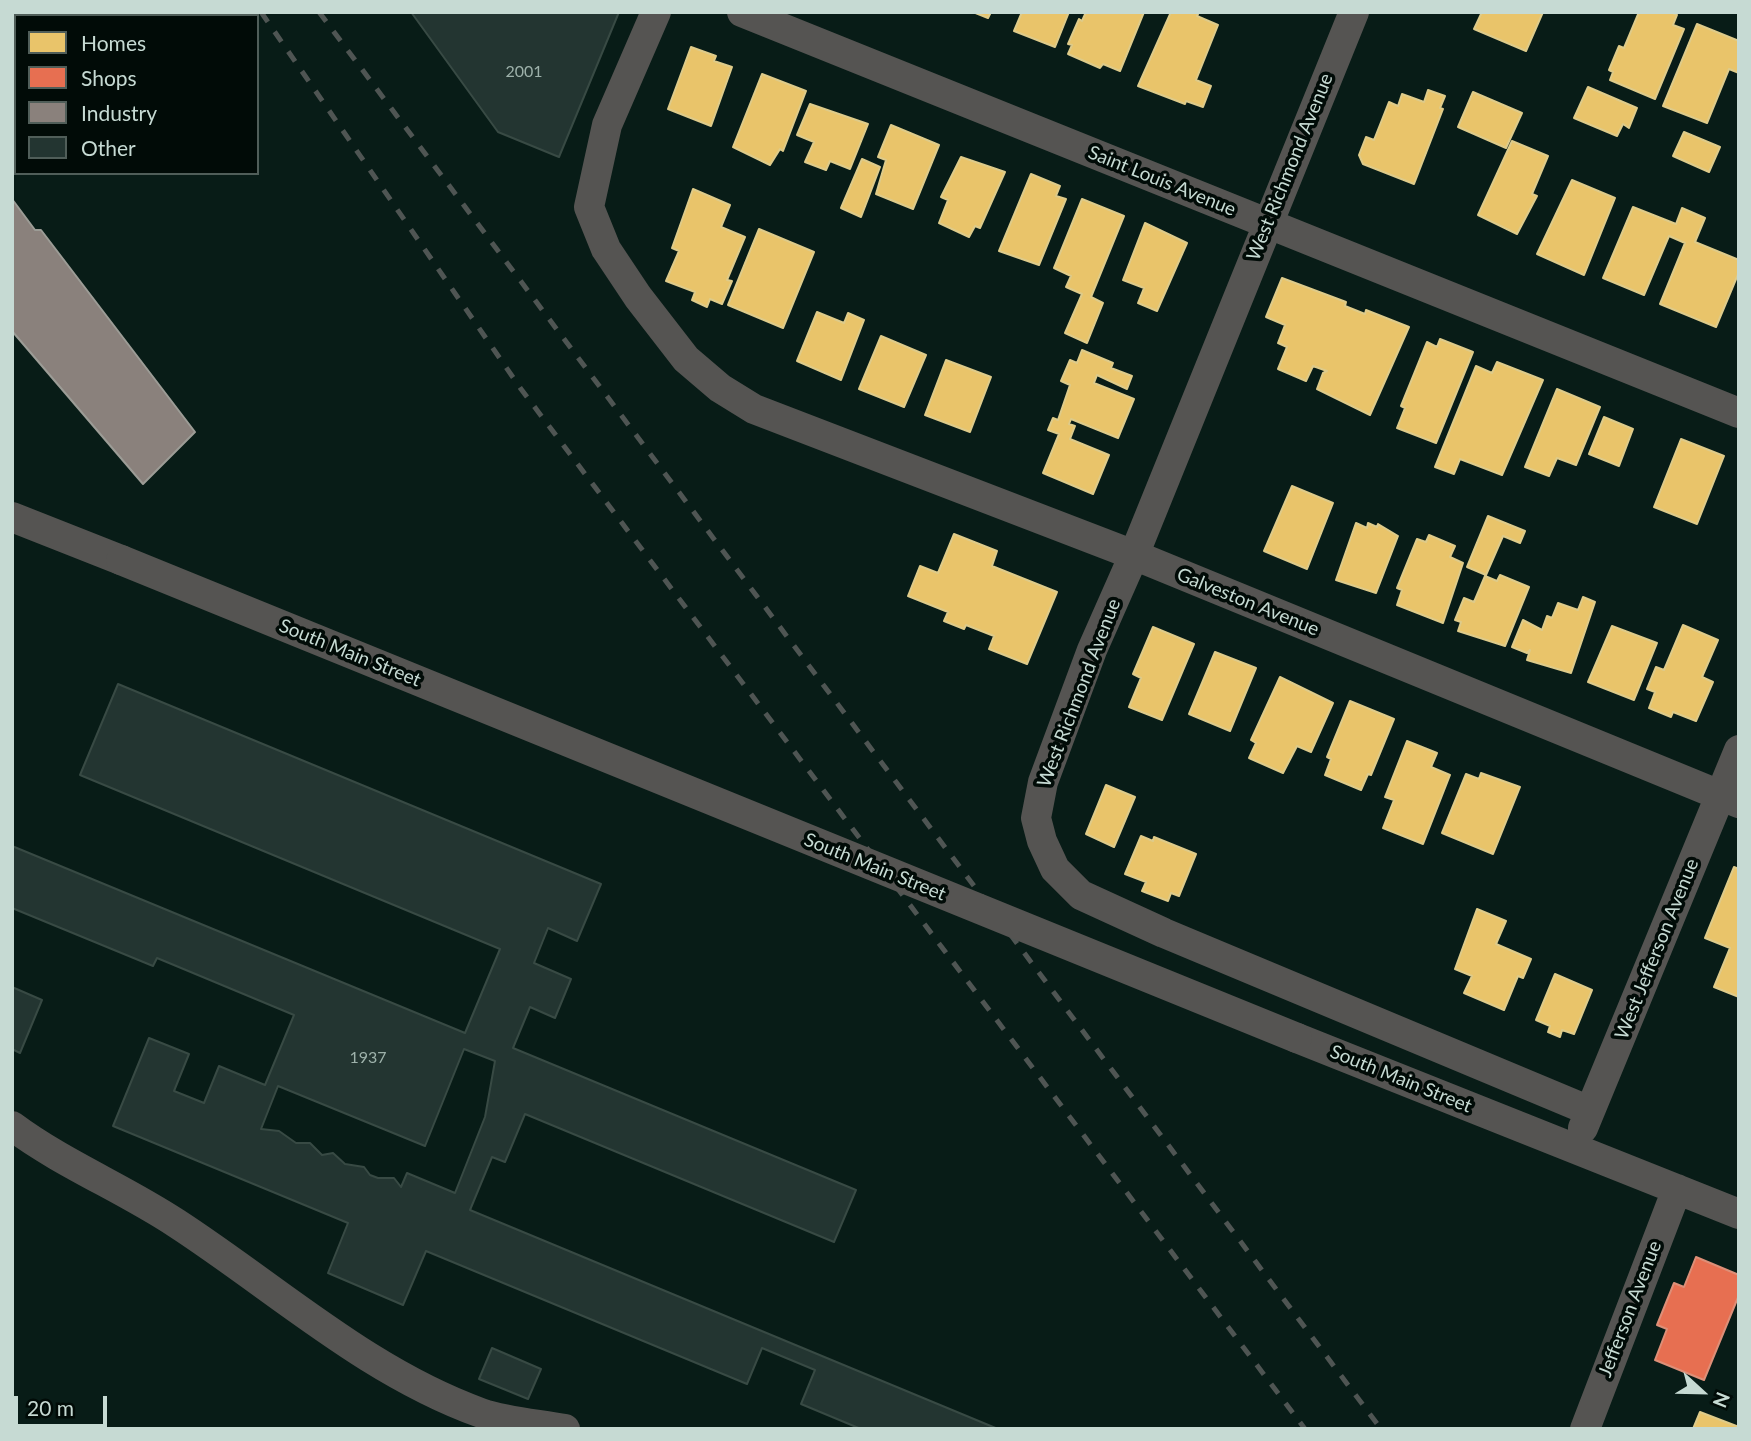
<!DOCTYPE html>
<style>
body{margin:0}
#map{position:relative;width:1751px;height:1441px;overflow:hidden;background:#081c17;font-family:Lato,sans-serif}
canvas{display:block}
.frame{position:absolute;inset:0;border:14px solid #c6dad3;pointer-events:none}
.legend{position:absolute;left:14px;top:14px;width:245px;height:161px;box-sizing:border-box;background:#010b07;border:2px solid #505e59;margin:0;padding:9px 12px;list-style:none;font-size:21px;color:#c6dad3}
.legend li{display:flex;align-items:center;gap:14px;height:35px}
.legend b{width:35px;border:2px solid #505e59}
.north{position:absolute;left:1667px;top:1357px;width:70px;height:70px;-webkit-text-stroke:5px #010b07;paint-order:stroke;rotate:112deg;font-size:19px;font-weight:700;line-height:28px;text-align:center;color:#c6dad3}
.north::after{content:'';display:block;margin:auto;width:24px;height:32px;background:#c6dad3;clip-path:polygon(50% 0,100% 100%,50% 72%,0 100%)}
.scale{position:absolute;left:14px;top:1396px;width:93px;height:32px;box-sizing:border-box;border:4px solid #c6dad3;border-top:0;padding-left:9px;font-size:21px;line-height:24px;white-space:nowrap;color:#c6dad3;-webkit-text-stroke:5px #010b07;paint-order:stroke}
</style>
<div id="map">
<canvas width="1751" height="1441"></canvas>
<div class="frame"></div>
<ul class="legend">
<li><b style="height:19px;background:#e9c46a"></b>Homes</li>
<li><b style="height:19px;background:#e76f51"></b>Shops</li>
<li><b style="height:19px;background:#8a817c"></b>Industry</li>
<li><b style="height:19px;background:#233531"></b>Other</li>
</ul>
<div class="north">N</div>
<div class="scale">20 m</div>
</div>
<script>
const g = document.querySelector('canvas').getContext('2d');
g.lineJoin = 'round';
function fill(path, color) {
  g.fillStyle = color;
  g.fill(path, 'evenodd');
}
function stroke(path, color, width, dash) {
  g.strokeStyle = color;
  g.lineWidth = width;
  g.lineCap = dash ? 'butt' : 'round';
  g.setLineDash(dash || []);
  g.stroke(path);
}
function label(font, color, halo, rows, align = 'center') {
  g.font = font + ' Lato,sans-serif';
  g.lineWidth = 7;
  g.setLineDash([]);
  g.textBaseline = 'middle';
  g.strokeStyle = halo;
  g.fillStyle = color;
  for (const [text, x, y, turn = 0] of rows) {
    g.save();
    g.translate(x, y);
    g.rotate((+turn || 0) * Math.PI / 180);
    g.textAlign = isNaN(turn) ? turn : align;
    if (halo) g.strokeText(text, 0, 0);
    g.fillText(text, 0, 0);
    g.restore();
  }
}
const homes = new Path2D(`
 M973 12H991L988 18Z
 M1022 12H1069L1055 47 1014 31Z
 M1086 12H1144L1120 71 1103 64 1100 68 1068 54 1072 45 1068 44 1079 19 1082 21Z
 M1171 12H1199L1197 16 1218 25 1196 80 1211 86 1203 107 1186 101 1185 104 1138 86Z
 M1482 12H1543L1526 51 1474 29Z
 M1639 12H1671L1677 15 1673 25 1684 29 1655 99 1610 80 1613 72 1609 70 1619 46 1624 48Z
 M1697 24 1739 41V73L1729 69 1707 123 1663 106Z
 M691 47 716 56 714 61 732 67 711 126 668 109Z
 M762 74 806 91 783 151 780 149 770 165 733 147Z
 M1588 87 1637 108 1629 128 1623 124 1617 136 1574 118Z
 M1428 90 1445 96 1440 108 1443 109 1414 184 1363 164 1359 155 1366 137 1374 140 1389 102 1398 106 1402 94 1424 102Z
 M1473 92 1522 113 1506 148 1458 127Z
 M810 104 868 124 850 169 830 161 826 170 805 162 814 142 797 135Z
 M891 125 939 145 913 209 876 194 886 160 878 157Z
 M1684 132 1720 147 1709 172 1673 156Z
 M1512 141 1548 156 1532 194 1537 196 1517 234 1478 215Z
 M961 157 1005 172 980 228 975 226 969 237 939 223 948 200 941 197Z
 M862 159 880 167 861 217 841 208Z
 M1031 174 1060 186 1056 196 1066 199 1039 265 999 251Z
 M1572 180 1615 198 1584 275 1537 254Z
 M693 189 730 205 721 227 745 237 727 280 732 281 722 304 710 299 707 307 692 300 695 292 666 281 679 251 672 248Z
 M1082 199 1124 216 1091 297 1103 303 1087 343 1065 333 1082 294 1066 287 1071 276 1054 268Z
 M1633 207 1676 224 1682 208 1705 218 1695 242 1739 260V272L1716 327 1660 304 1685 243 1669 236 1644 295 1603 278Z
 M1145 223 1187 243 1157 311 1138 303 1144 288 1123 280Z
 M759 229 814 252 783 328 728 305Z
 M1282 278 1346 302 1345 306 1365 314 1366 310 1409 327 1370 415 1317 389 1323 373 1327 371 1313 366 1306 381 1278 369 1287 347 1278 343 1285 325 1266 317Z
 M817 312 844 323 848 313 864 320 841 380 797 361Z
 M881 336 926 355 904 407 859 389Z
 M1440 339 1473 352 1436 443 1397 428 1405 408 1401 406 1427 342 1437 347Z
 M1082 350 1113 363 1111 368 1132 376 1127 389 1097 375 1094 383 1134 399 1118 438 1071 419 1069 424 1075 426 1070 439 1109 455 1093 494 1043 473 1059 434 1048 430 1053 418 1058 420 1070 385 1061 381 1070 360 1077 363Z
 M946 360 991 377 970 432 925 415Z
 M1497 362 1543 380 1502 475 1460 459 1454 474 1435 467 1476 366 1492 373Z
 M1557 389 1600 407 1576 465 1557 458 1549 476 1525 467Z
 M1604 417 1633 429 1619 466 1589 454Z
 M1681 439 1724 456 1697 524 1654 507Z
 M1292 486 1333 503 1307 569 1264 551Z
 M1488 516 1525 531 1520 543 1503 536 1486 575 1467 567Z
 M1356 523 1367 528 1368 523 1377 527 1378 524 1398 536 1376 593 1336 580Z
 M954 534 997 551 992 566 1057 592 1027 664 989 649 994 636 966 625 964 629 944 621 948 612 908 596 920 566 938 573Z
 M1429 535 1455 546 1450 557 1463 563 1443 623 1397 605 1402 590 1397 588 1417 539 1426 542Z
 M1500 575 1529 587 1505 646 1458 631 1461 622 1455 620 1464 598 1474 602 1485 576 1497 581Z
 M1583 597 1595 602 1571 673 1527 660 1530 650 1527 653 1512 647 1523 620 1542 630 1547 616 1552 618 1558 603 1578 610Z
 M1683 625 1718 640 1702 677 1713 682 1696 721 1673 712 1671 717 1649 708 1655 692 1647 689 1656 667 1664 670Z
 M1612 626 1657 643 1634 700 1588 682Z
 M1153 627 1194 644 1162 720 1129 707 1141 678 1133 674Z
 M1215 652 1256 668 1230 731 1189 714Z
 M1280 677 1333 703 1311 752 1297 746 1283 773 1249 758 1256 743 1251 740Z
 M1350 701 1394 719 1371 775 1368 774 1361 790 1325 775 1331 759 1327 757Z
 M1407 741 1437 753 1431 767 1450 775 1423 844 1383 828 1394 800 1385 797Z
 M1481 773 1520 787 1493 854 1442 833 1466 774 1479 779Z
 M1106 785 1135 797 1114 847 1086 834Z
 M1141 836 1153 841 1154 837 1196 854 1179 896 1171 893 1168 901 1142 891 1146 882 1125 874Z
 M1734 867 1739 869V997L1714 987 1730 948 1705 938Z
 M1477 909 1506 921 1496 944 1531 959 1523 978 1518 976 1504 1010 1464 993 1472 976 1455 969Z
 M1555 974 1592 990 1574 1034 1562 1030 1560 1037 1548 1032 1550 1026 1536 1020Z
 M1700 1412 1739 1427V1429H1693Z`);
const shops = new Path2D(`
 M1696 1257 1739 1275V1295L1704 1380 1655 1360 1667 1329 1657 1325 1674 1283 1684 1287Z`);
const industry = new Path2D(`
 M12 199 35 230H41L195 432 143 484 12 331Z`);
const building = new Path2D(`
 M411 12H619L559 157 498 132Z
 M118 684 601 884 577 941 548 928 534 963 571 979 555 1018 530 1007 513 1048 856 1190 834 1242 525 1114 505 1162 492 1157 470 1210 998 1429H861L801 1404 815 1370 762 1348 747 1384 426 1251 403 1305 328 1273 348 1223 113 1126 149 1038 189 1054 174 1091 204 1103 219 1066 265 1085 294 1015 157 958 153 966 12 908V846L465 1033 500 949 80 775ZM464 1049 495 1061 485 1117 455 1193 407 1173 401 1187 394 1178H378L370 1175 364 1167 345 1164 333 1153 322 1155 310 1143H296L279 1131 261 1129 278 1086 425 1146Z
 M12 987 42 1000 20 1053 12 1049Z
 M492 1348 541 1369 528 1399 479 1379Z`);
const minor = new Path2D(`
 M656 12 607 125 589 207 606 249 638 297 686 359 720 388 754 409 1134 555 1739 803
 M742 12 1739 413
 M1354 12 1134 555 1092 650 1043 782 1036 818 1042 841 1055 869 1081 895 1164 933 1590 1111
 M12 517 121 560
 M1297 1038 1739 1214
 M12 1126C63 1164 123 1188 176 1223 276 1288 367 1372 481 1413 507 1422 538 1424 565 1429
 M1583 1128 1739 750
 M1585 1429 1677 1189`);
const rail = new Path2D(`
 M261 12 521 389 1305 1429
 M319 12 1381 1429`);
const minorBridge = new Path2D(`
 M121 560 1297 1038`);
const numberNames = [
 ["2001",524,72],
 ["1937",368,1058]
];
const streetNames = [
 ["West Richmond Avenue",1290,167,-68],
 ["Saint Louis Avenue",1162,181,22],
 ["Galveston Avenue",1248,602,22],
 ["South Main Street",350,653,22],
 ["West Richmond Avenue",1079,693,-69],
 ["South Main Street",875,867,22],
 ["West Jefferson Avenue",1657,949,-68],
 ["South Main Street",1401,1079,22],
 ["Jefferson Avenue",1630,1309,-69]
];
fill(homes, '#e9c46a');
stroke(homes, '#decb8a', 2);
fill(shops, '#e76f51');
stroke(shops, '#dd8f78', 2);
fill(industry, '#8a817c');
stroke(industry, '#9c9c96', 2);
fill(building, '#233531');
stroke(building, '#384a44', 2);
stroke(minor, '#555452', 30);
stroke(rail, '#4f5553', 5, [12, 12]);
stroke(minorBridge, '#555452', 30);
label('16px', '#9db1aa', null, numberNames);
label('19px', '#c6dad3', '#010b07', streetNames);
</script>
